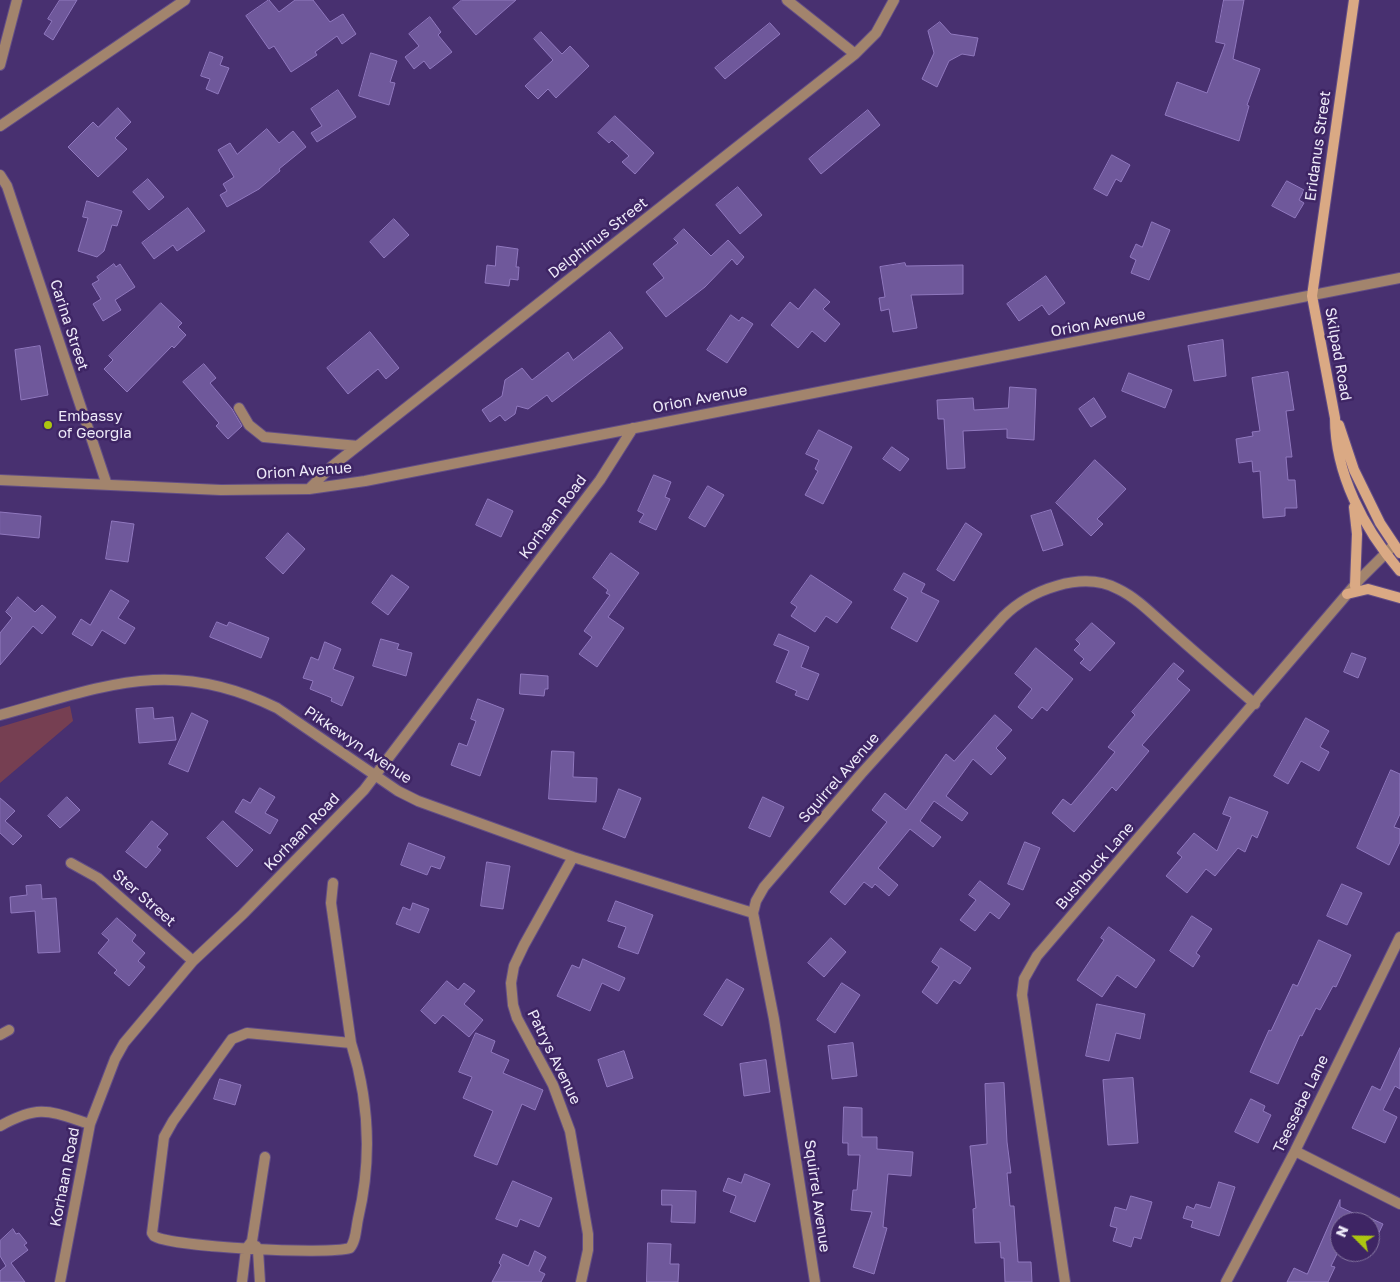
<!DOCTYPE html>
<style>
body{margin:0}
#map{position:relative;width:1400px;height:1282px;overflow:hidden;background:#483070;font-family:"Golos Text",sans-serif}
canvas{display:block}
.north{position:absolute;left:1330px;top:1212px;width:50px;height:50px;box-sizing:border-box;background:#3e2564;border:1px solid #8474a0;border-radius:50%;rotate:293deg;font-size:14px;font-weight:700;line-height:20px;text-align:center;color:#eeeaf9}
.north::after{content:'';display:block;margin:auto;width:18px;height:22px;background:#adc610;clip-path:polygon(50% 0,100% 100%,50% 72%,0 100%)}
</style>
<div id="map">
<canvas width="1400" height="1282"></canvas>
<div class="north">N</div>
</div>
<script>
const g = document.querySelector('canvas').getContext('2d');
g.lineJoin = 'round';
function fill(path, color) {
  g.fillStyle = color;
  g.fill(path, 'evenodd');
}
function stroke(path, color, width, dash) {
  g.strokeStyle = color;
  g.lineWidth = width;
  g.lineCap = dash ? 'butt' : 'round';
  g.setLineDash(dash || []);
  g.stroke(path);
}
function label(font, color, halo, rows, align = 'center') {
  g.font = font + ' "Golos Text",sans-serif';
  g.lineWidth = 5;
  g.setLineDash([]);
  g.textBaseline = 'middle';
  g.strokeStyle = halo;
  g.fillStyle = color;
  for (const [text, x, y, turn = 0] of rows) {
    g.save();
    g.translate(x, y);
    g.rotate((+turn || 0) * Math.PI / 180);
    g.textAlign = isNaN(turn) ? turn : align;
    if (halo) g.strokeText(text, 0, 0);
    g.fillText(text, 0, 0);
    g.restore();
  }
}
const green = new Path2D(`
 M70 706 73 721 0 783V727Z`);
const building = new Path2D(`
 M60 0H77L53 40 44 34 52 21 48 19Z
 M269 0 279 12 295 0H313L330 22 343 14 356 34 342 44 337 36 315 52 317 55 291 72 274 46 269 49 246 16Z
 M462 0H516L476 35 453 8Z
 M1224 0H1244L1233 59 1260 69 1247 105 1249 106 1239 141 1165 115 1177 82 1207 93 1225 44 1216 42Z
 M430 17 441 32 438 35 452 52 430 69 424 61 414 69 405 57 419 46 409 34Z
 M940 22 951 34 978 38 974 56 962 54 949 61 937 87 922 79 934 53 928 31Z
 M770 23 780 34 725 79 715 68Z
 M541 32 562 54 570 46 589 66 556 98 548 89 538 99 525 86 553 60 534 39Z
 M210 52 223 57 220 65 229 68 218 94 206 89 210 79 201 76Z
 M371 53 397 61 390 82 395 83 389 105 359 96Z
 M338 90 356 117 317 142 311 133 322 126 311 109Z
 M118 108 131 122 115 138 127 149 98 177 68 147 93 122 98 127Z
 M868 110 880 125 821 174 809 159Z
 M615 116 654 153 635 174 622 162 629 156 612 140 609 143 598 133Z
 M267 129 279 143 293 131 306 147 279 169 280 171 259 189 227 207 220 195 227 191 223 184 234 177 218 150 230 143 237 154Z
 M1112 155 1130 165 1121 182 1116 179 1107 196 1094 189Z
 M148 179 164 197 149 210 133 192Z
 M1287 181 1304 190 1299 200 1304 203 1295 218 1272 206Z
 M738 187 762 215 740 234 716 205Z
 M87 201 122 211 117 226 112 225 104 251 97 257 78 251 88 218 83 217Z
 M188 208 205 231 177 251 173 245 154 259 142 243Z
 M394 219 409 235 384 258 370 242Z
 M1152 222 1170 230 1149 280 1131 273 1136 260 1130 257 1136 244 1142 247Z
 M684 229 711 256 728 240 744 257 737 265 732 259 705 287 666 317 646 292 664 278 653 264 678 243 674 239Z
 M497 246 518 249 516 267H519L518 280 510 279 509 286 485 283 487 265 495 266Z
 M905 263 906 266 963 265V294L911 295 917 328 893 332 889 309 881 311 879 298 885 297 880 267Z
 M114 264 116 267 120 264 135 287 115 300 121 310 103 321 93 304 101 299 92 284 99 280 97 277Z
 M1046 276 1065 303 1049 315 1042 305 1019 321 1007 304Z
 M815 289 830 302 823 309 840 324 825 342 812 331 798 348 771 325 790 302 798 309Z
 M161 303 182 323 178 327 186 335 174 348 172 346 127 392 104 369 113 360 109 356Z
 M731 315 739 321 742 317 753 324 727 363 707 350Z
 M370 332 399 368 386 379 378 369 348 394 327 368Z
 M610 332 623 348 552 402 547 395 528 409 517 406 515 414 505 421 500 415 490 422 482 410 502 396 505 380 522 368 532 380 568 352 573 360Z
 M1223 340 1226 376 1194 381 1188 346Z
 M40 346 48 395 21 400 15 350Z
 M204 364 216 378 210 383 232 409 242 426 228 439 216 426 219 423 183 382Z
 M1288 372 1294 410 1286 411 1292 457H1286L1288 480H1295L1297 508H1285V516L1263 518 1260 471 1253 472 1252 461 1239 463 1236 439 1253 436 1252 432 1260 431 1252 378Z
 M1129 373 1172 390 1165 408 1122 391Z
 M1010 387 1036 389 1034 440 1007 438V429L963 431 965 468 947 469 944 419H938L937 400 973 398 974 410 1008 408Z
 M1094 398 1106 417 1091 427 1079 409Z
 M819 430 852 447 823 504 805 495 818 471 815 469 819 460 806 454Z
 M892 447 909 459 900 471 883 459Z
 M1095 460 1126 489 1097 519 1103 524 1091 536 1056 503Z
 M654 475 671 482 665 497 670 499 656 530 639 522 644 514 638 511Z
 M708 486 724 495 705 527 689 518Z
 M488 499 513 511 501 537 476 525Z
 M1051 510 1063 545 1043 551 1031 516Z
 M0 512 41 516 39 538 0 534Z
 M112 521 134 524 128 562 106 559Z
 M966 523 982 534 954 581 937 570Z
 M288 533 305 549 283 574 266 558Z
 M611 553 639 573 608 617 624 628 597 667 579 654 592 637 584 631 610 595 606 593 608 590 593 578Z
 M904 573 925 584 921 592 939 601 917 642 891 628 908 598 894 590Z
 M392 575 409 587 388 615 372 603Z
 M811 575 852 602 837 623 826 616 815 632 791 616 797 607 791 603Z
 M111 590 129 601 118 618 135 628 125 644 102 630 92 646 72 634 81 619 90 625Z
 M18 597 35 612 42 605 56 617 42 634 33 626 0 665V633L12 618 6 612Z
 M217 622 227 626 229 622 269 638 261 658 210 637Z
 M1092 623 1115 643 1090 671 1080 663 1084 659 1074 650 1080 644 1076 640Z
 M779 634 809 647 801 667 819 674 808 700 795 695 797 691 776 682 789 651 774 645Z
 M381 639 399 644 397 649 412 653 406 676 373 666Z
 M325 642 341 649 333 669 354 677 342 706 331 701 332 698 310 689 313 681 303 678 311 657 318 660Z
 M1036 648 1073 679 1047 711 1042 707 1032 719 1018 707 1032 689 1015 674Z
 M1352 653 1366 658 1358 678 1344 672Z
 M1174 663 1184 671 1177 679 1190 690 1142 745 1149 751 1116 791 1112 787 1074 832 1052 813 1063 799 1071 805 1097 774 1115 752 1108 747 1135 715 1132 712Z
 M521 674 548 676V689H545L544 696 520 694Z
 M478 699 504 709 480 776 451 765 459 743 467 746 476 721 471 719Z
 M153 708 154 719 173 717 176 740 139 743 136 709Z
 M192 713 208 721 188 772 169 764Z
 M995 715 1012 730 996 748 1006 758 991 775 973 759 946 796 968 813 962 821 934 801 920 821 941 837 933 847 910 829 878 868 898 885 889 896 875 884 872 888 864 882 845 905 830 892 887 822 872 810 885 793 906 810 946 754 954 761Z
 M1306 718 1329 731 1320 747 1329 752 1319 771 1301 761 1288 784 1274 776Z
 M552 751 574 752 573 777 597 778 596 802 549 799Z
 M1391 770 1400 774V814L1394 827 1400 829V842L1389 865 1357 848Z
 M260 788 275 797 265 813 278 820 270 834 235 812 243 799 250 803Z
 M619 789 641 798 625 838 603 829Z
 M67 797 80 810 60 828 48 816Z
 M763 797 784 807 770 837 749 828Z
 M1230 797 1268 812 1257 838 1252 835 1245 852 1238 848 1215 876 1206 869 1187 893 1166 876 1182 857 1177 853 1194 833 1217 851 1231 817 1223 814Z
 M0 798 15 811 5 821 22 836 13 845 0 833Z
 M152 821 168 834 157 847 161 850 146 868 126 852Z
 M223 821 253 850 237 867 207 838Z
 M1025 842 1040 848 1023 890 1008 884Z
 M409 843 445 857 440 869 431 866 427 875 401 865Z
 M487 862 510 866 503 909 481 906Z
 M980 881 1010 904 999 919 990 912 975 931 960 920 976 900 969 895Z
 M1342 884 1362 893 1347 925 1327 916Z
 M41 885 42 899 56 898 60 952 38 953 35 911 11 913 10 897 27 895 26 886Z
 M616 901 653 915 638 954 618 947 626 927 608 921Z
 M413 903 429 909 419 933 396 924 403 907 410 910Z
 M1192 916 1212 929 1196 953 1200 956 1193 967 1170 951Z
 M117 918 136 935 132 941 145 953 138 961 145 967 129 986 114 973 117 970 98 953 109 940 102 934Z
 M1109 927 1155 960 1136 988 1117 975 1102 997 1077 980 1104 940 1101 938Z
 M831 938 846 952 824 977 808 963Z
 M1319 940 1351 955 1336 987 1333 986 1320 1010 1316 1008 1302 1036 1300 1035 1278 1084 1250 1072 1269 1030 1271 1031 1293 984 1297 986Z
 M941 948 971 968 960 984 954 980 937 1004 922 992 939 967 932 962Z
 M583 959 625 978 619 991 602 983 590 1011 557 996 572 965 579 968Z
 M727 979 744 989 722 1026 704 1015Z
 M447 981 458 990 464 983 475 991 464 1004 483 1020 469 1037 443 1015 435 1024 421 1011Z
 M842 983 860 995 835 1033 817 1020Z
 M1097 1004 1145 1014 1140 1039 1116 1033 1109 1061 1086 1056Z
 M476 1033 495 1041 491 1052 509 1060 503 1073 543 1090 535 1110 522 1104 497 1165 474 1156 493 1111 463 1098 472 1077 459 1072Z
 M853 1043 857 1076 832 1079 828 1046Z
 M1400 1048V1089L1395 1086 1383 1110 1397 1117 1385 1143 1352 1128 1372 1086 1380 1090Z
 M624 1051 633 1078 607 1087 598 1060Z
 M766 1060 770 1092 744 1096 740 1064Z
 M1133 1078 1138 1143 1108 1145 1103 1080Z
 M220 1079 241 1085 235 1105 214 1099Z
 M1004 1083 1007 1142 1011 1173H1007L1010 1206H1014L1018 1262H1031L1032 1282H1005L1004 1258H1001L1000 1242 975 1243 973 1209 976 1208 970 1146 987 1144 985 1084Z
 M1251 1099 1265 1106 1263 1111 1271 1115 1258 1143 1235 1132Z
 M844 1107 862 1108V1137H877V1149L913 1152 911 1176 888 1174 883 1227 887 1228 874 1274 853 1267 872 1212 851 1210 853 1190H857L860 1155H848V1143H843Z
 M745 1174 770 1184 755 1222 730 1212 736 1196 723 1191 728 1178 741 1183Z
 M513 1181 552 1198 539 1227 520 1219 517 1227 496 1219Z
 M1219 1182 1235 1187 1219 1236 1191 1227 1193 1221 1183 1218 1187 1206 1194 1209 1196 1204 1210 1208Z
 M662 1190 696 1191 695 1223 671 1222 672 1205H662Z
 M1131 1196 1152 1202 1141 1239 1134 1237 1131 1247 1113 1241 1117 1228 1110 1226 1115 1207 1126 1210Z
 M1340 1200V1207L1370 1221V1218L1383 1224 1370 1252V1222H1340V1248L1331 1266 1335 1267 1328 1282H1287L1294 1268 1307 1274Z
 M13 1229 16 1234 19 1233 27 1243 24 1245 28 1250 11 1263 25 1282H0V1271L6 1266 0 1256V1241Z
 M648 1243 671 1244 670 1264H679L678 1282H647Z
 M535 1251 546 1257 539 1271 545 1274 541 1282H492L501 1265 499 1263 503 1254 528 1266Z`);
const street = new Path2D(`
 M787 0 855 54
 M0 65 17 0
 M0 126 185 0
 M0 175 7 186 107 485
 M239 408 249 425 264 437 358 446
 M0 480 221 490 309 489 365 481 1400 278
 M309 489 331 467 855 54 876 33 894 0
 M0 715C105 686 172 656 277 708L398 791 418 801 573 857 753 913
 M573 857 524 945 514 966 511 983 513 1005 517 1018 553 1085 570 1131 588 1234V1250L581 1282
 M71 863 98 878 193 961
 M333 883 331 903 351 1043 247 1033 232 1039 173 1121 164 1137 152 1233 154 1236C171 1247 328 1255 350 1248 356 1241 356 1228 358 1219 372 1160 369 1100 351 1043
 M0 1035 9 1030
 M0 1126C40 1104 49 1111 90 1124
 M1295 1151 1400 1204
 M256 1246 258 1250 260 1282
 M60 1282 90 1124 115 1059 124 1043 193 961 243 914 364 790 600 480 633 428
 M242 1282 246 1249 252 1241 265 1157
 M815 1282 774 1019 753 913 756 901 764 887 861 774 1003 617C1030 590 1082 570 1118 589 1137 598 1153 615 1169 629 1197 654 1226 679 1255 704
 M1065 1282 1022 995 1024 979 1037 956 1360 579 1394 545
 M1226 1282 1295 1151 1400 937`);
const secondary = new Path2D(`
 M1354 0 1312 296 1335 418C1335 474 1364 529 1400 571
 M1339 425 1354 470 1380 523 1400 553
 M1354 507 1357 534 1355 586
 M1347 594 1368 589 1400 598`);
const markers = [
 [48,425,5,"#adc610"]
];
const streetNames = [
 ["Eridanus Street",1318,146,-82],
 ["Delphinus Street",598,238,-38],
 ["Orion Avenue",1098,323,-11],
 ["Carina Street",69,325,72],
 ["Skilpad Road",1338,354,80],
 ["Orion Avenue",700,399,-11],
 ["Orion Avenue",304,471,-4],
 ["Korhaan Road",553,517,-53],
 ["Pikkewyn Avenue",358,745,34],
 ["Squirrel Avenue",839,778,-49],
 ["Korhaan Road",302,832,-46],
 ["Bushbuck Lane",1095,866,-49],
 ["Ster Street",144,898,41],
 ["Patrys Avenue",554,1057,64],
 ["Tsessebe Lane",1301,1104,-64],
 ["Korhaan Road",65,1177,-79],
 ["Squirrel Avenue",817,1196,82]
];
const poiNames = [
 ["Embassy",58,416],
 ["of Georgia",58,433]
];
fill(green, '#763f52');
fill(building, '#6f589b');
stroke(building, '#9078be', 1);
stroke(street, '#634e86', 12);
stroke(secondary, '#634e86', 12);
stroke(street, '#a2846d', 10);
stroke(secondary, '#daa984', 10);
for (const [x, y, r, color] of markers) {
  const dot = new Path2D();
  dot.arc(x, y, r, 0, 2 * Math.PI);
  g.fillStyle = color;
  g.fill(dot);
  stroke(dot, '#3e2564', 2);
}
label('15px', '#eeeaf9', '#3e2564', streetNames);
label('15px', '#eeeaf9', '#3e2564', poiNames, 'left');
</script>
